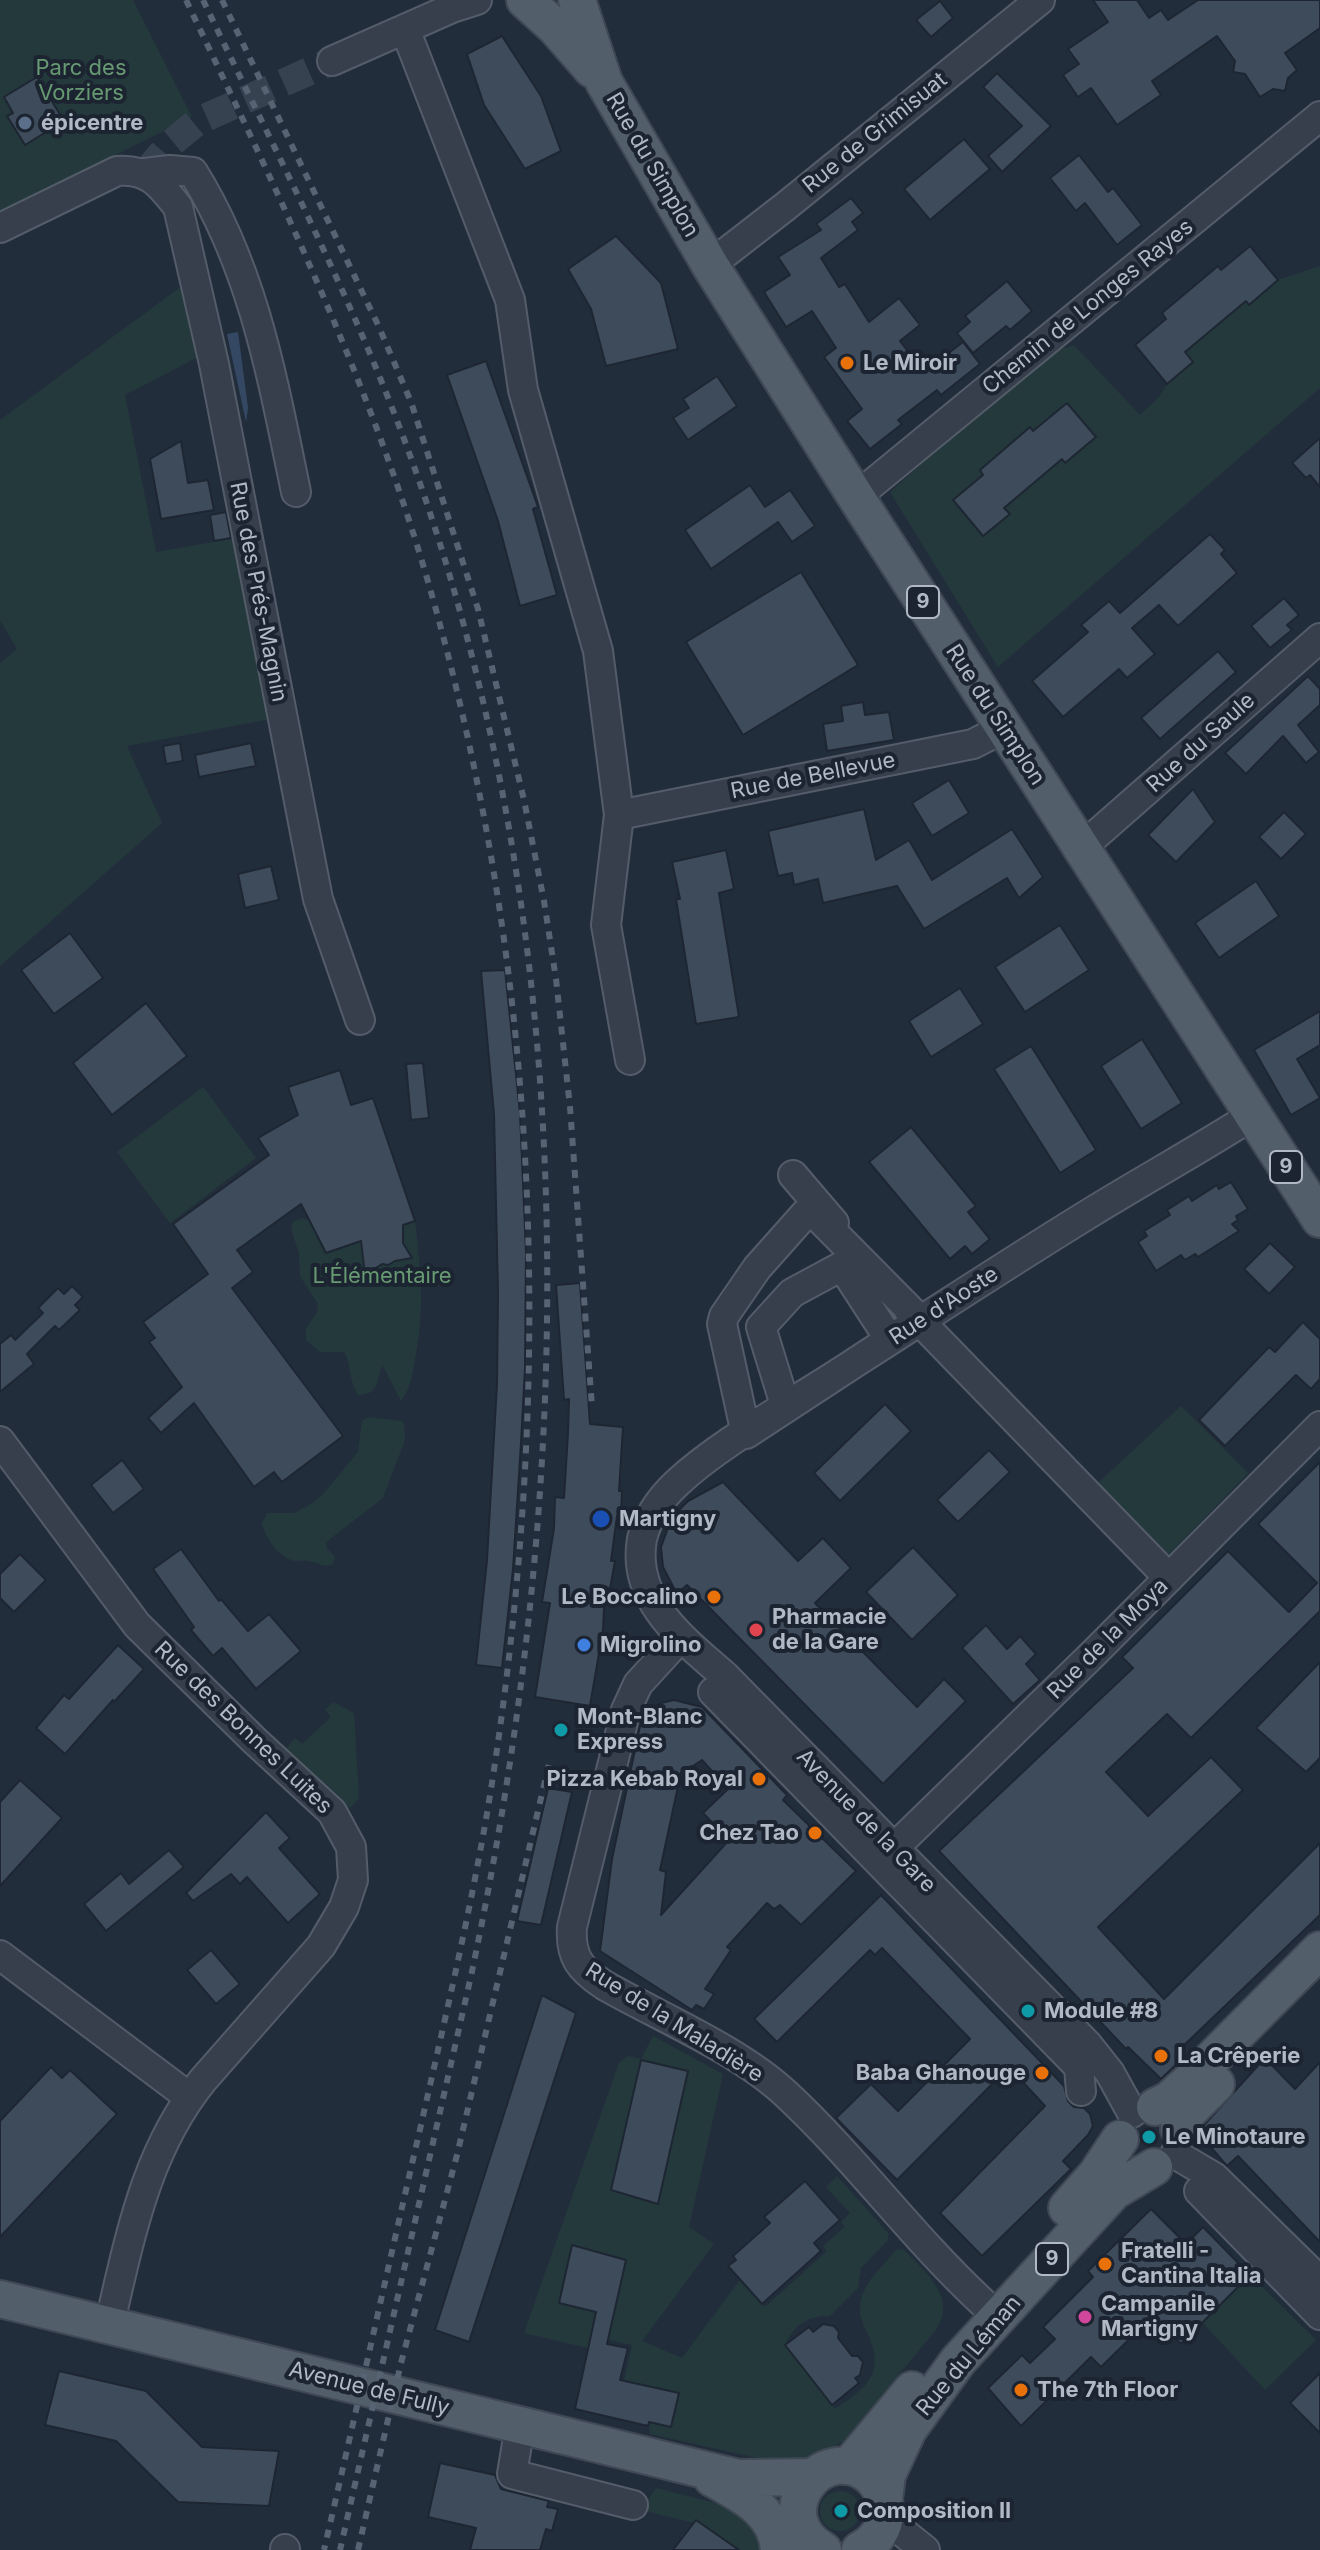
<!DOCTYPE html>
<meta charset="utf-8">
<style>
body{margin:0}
canvas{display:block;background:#222d3b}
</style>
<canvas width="1320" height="2550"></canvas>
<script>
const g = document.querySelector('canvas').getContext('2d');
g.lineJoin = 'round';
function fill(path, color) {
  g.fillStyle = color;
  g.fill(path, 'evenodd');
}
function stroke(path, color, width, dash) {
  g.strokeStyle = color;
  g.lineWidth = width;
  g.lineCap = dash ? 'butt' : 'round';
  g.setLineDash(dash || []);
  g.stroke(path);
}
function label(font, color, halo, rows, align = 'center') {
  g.font = font + ' Inter,sans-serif';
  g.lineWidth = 8;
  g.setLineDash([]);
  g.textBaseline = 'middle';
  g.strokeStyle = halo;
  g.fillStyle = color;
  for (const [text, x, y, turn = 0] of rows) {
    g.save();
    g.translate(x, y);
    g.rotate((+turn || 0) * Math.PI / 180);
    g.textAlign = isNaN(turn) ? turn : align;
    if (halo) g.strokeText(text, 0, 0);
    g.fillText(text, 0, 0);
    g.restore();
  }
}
const green = new Path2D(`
 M0 0H133L192 117 0 212Z
 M1320 266V388L998 667 890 492 1054 347 1066 348 1074 345 1140 415 1160 396 1167 384 1193 362 1185 352 1246 301 1249 305 1278 280Z
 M186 283 202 355 125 395 156 552 242 537 276 718 127 746 162 823 0 966V663L17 649 0 620V420Z
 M203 1087 256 1158 170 1223 117 1152Z
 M302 1218 310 1221 322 1246 329 1252 415 1221C421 1274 425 1307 415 1359 412 1375 411 1388 401 1401L383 1366C375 1379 380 1395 358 1395 348 1379 352 1364 344 1352H320L306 1340V1329L317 1312 318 1304 300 1276 299 1253 291 1229 293 1222Z
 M1181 1406 1248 1473 1168 1556 1098 1483Z
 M368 1417 401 1421 404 1424 405 1440 383 1498 326 1542 327 1548 335 1557 332 1565C321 1567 318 1562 308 1561 304 1560 299 1561 295 1561 278 1557 267 1540 262 1524L267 1513H294L313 1503 324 1493 358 1452 362 1421Z
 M333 1702 354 1713 359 1798 350 1808 285 1750 295 1738 302 1744 331 1717 325 1710Z
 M653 2036 723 2074 689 2227 714 2244 642 2341 682 2358 740 2280 765 2307 827 2251 823 2246 845 2227 841 2222 850 2213 826 2187 837 2176 888 2233V2240L861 2268 858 2288 830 2316C808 2315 794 2325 785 2345L835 2409C870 2386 886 2371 866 2330 861 2319 858 2312 861 2300 865 2281 884 2265 896 2250L903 2249C925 2272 959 2298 935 2331L844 2441 813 2458 795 2462 771 2461 650 2434 649 2422 671 2427 679 2393 624 2381 632 2345 591 2336 588 2348 524 2333 619 2063 628 2056 641 2059Z
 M1250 2275 1316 2340 1265 2390 1202 2322Z
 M656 2488 739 2509 758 2528 762 2550H723L728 2542 696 2520 694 2523 641 2510Z
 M820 2511a20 20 0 1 1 40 0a20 20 0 1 1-40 0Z`);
const water = new Path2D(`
 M238 332 248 408 246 422 227 334Z`);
const building = new Path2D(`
 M1093 0H1137L1149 18 1161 10 1168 20 1198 0H1320V28L1285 53 1297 70 1288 78 1285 91 1273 89 1260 97 1245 74 1233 72 1235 61 1217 36 1152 81 1161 95 1117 125 1091 88 1078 97 1063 75 1079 64 1068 49 1108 22Z
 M940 1 953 18 931 37 916 20Z
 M502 36 541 96 561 151 525 169 484 105 467 54Z
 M997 73 1051 126 1002 172 988 156 1022 126 983 87Z
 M37 77 64 121 25 145 7 116 13 113 4 97Z
 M964 139 990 169 930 220 904 189Z
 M1079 155 1108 192 1113 188 1142 225 1117 245 1085 203 1076 211 1050 178Z
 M851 198 863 213 852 222 858 230 821 258 839 287 845 284 869 322 899 298 920 325 900 341 924 372 963 342 980 364 941 395 937 390 898 420 902 424 870 449 847 421 862 409 824 357 836 348 812 311 786 327 764 292 790 275 778 257 821 230 816 224Z
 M616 236 661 283 678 349 606 366 591 309 568 269Z
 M1250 246 1278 280 1249 305 1246 301 1185 352 1193 362 1167 384 1135 345 1166 319 1162 313 1218 266 1221 270Z
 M1007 281 1032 311 1010 330 1006 326 973 353 957 333 970 322 965 316Z
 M486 361 538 507 533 509 557 595 520 606 498 521 447 375Z
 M717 376 737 406 688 440 673 418 689 408 683 399Z
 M1067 403 1096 437 1065 463 1062 459 1004 508 1010 514 983 536 953 500 983 475 980 470 1030 427 1033 431Z
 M1320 438V487L1310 475 1306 478 1292 463Z
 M181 441 188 483 208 480 214 510 161 519 150 459Z
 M750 485 765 507 790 490 815 526 792 542 778 522 711 569 685 530Z
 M226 512 231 538 214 541 210 515Z
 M1210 534 1225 550 1221 554 1237 573 1178 626 1159 605 1132 628 1155 654 1127 678 1119 669 1063 717 1032 681 1088 632 1081 625 1109 601 1120 613Z
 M801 572 858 665 743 735 686 642Z
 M1284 598 1299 615 1287 625 1292 630 1270 648 1251 626Z
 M1218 651 1236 672 1160 739 1141 718Z
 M1308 676 1320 689V705L1298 725 1319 752 1306 763 1283 736 1246 774 1225 753Z
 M863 702 865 715 889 712 894 740 827 751 823 724 843 721 841 706Z
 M180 743 183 761 166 764 163 746Z
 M251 743 256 766 199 777 195 755Z
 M949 780 969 813 932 836 912 803Z
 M1193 789 1215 822 1176 862 1148 835Z
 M864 809 876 860 909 840 932 880 1012 829 1043 877 1019 898 1007 878 924 929 897 886 823 903 818 879 794 885 792 873 778 876 768 831Z
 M1284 812 1306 834 1281 859 1259 837Z
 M726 850 734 889 719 893 739 1017 696 1024 676 899H680L672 862Z
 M271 866 279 900 245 908 238 874Z
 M1256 881 1279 916 1219 958 1195 923Z
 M1060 925 1089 970 1025 1012 995 967Z
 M70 933 103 978 54 1014 21 970Z
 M505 970 520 1113 526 1252 525 1368 521 1443 513 1569 502 1668 476 1665 487 1560 497 1384 498 1293 494 1114 481 971Z
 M960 988 983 1024 931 1057 909 1021Z
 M146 1003 187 1056 112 1115 73 1063Z
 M1320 1011V1045L1297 1059 1320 1098 1291 1115 1254 1050Z
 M1142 1039 1182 1103 1141 1129 1101 1066Z
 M1031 1046 1096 1150 1060 1173 994 1069Z
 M423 1063 429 1118 411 1120 406 1064Z
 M340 1070 351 1105 373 1098 415 1221 403 1225V1243L412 1258 395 1261 388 1265 382 1264 365 1275 361 1241 326 1253 301 1204 237 1250 253 1272 232 1288 343 1436 282 1482 274 1472 254 1487 194 1403 161 1433 148 1418 182 1387 149 1342 155 1338 143 1322 208 1274 173 1224 269 1155 258 1138 298 1115 288 1087Z
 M911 1127 976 1206 968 1212 990 1239 972 1254 965 1246 950 1259 869 1162Z
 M1231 1182 1248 1209 1236 1216 1238 1220 1232 1224 1239 1231 1198 1257 1195 1254 1185 1260 1181 1255 1156 1271 1138 1242 1147 1236 1144 1231 1170 1215 1167 1210 1189 1196 1192 1201 1217 1185 1219 1189Z
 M1270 1243 1295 1267 1269 1294 1244 1269Z
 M580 1283 590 1424 623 1427 619 1491H622L621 1516H617L611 1561H615L610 1589 605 1586 603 1630 590 1706 535 1697 550 1603 542 1602 554 1528 555 1497 564 1498 568 1433 569 1399 564 1400 556 1285Z
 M72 1286 83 1297 75 1305 80 1310 59 1330 55 1326 27 1354 34 1364 0 1392V1344L11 1335 15 1340 43 1313 38 1308 58 1288 64 1294Z
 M1303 1322 1320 1339V1379L1311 1389 1296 1375 1225 1446 1199 1420 1269 1347 1275 1352Z
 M885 1404 911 1431 840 1501 814 1473Z
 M989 1450 1010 1472 958 1522 937 1500Z
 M122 1460 144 1489 113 1513 91 1485Z
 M1320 1462V1611L1191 1738 1167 1714 1106 1772 1148 1816 1211 1757 1243 1790 1098 1927 1164 1999 1320 1843V1915L1179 2050 1185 2056 1161 2079 1128 2047 1126 2049 939 1851 1133 1668 1122 1657 1228 1551 1289 1612 1317 1583 1258 1524Z
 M723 1482 798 1561 823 1538 851 1568 815 1603 917 1707 944 1679 966 1701 883 1784 687 1585 677 1594 663 1567 661 1547 672 1517 688 1501Z
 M913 1547 958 1595 912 1640 866 1592Z
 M181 1549 219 1601 221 1599 248 1631 269 1614 301 1651 256 1689 222 1648 213 1656 191 1630 194 1627 153 1569Z
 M20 1554 46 1580 14 1612 0 1598V1574Z
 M986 1625 1007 1649 1020 1636 1036 1654 1026 1664 1040 1680 1013 1704 962 1648Z
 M118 1645 144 1669 114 1702 113 1700 65 1754 36 1728 64 1695 69 1699Z
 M1320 1662V1758L1306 1772 1256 1728Z
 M674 1700 702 1707 787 1795 783 1800 856 1871 801 1925 780 1905 774 1909 767 1903 727 1947 731 1950 705 1989 714 1994 704 2009 696 2005 692 2010 600 1951 612 1859 640 1726 650 1711 661 1703ZM702 1760 728 1789 703 1813 729 1840 661 1915 666 1872 660 1870 682 1768 693 1766Z
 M20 1780 62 1818 0 1886V1802Z
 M548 1788 572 1792 541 1925 517 1921Z
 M266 1812 290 1838 279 1848 320 1894 288 1923 247 1877 240 1884 231 1874 193 1901 186 1893Z
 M169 1850 184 1867 106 1931 84 1904 121 1873 129 1884Z
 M881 1895 1064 2086 1068 2101 1074 2107 1084 2108 1090 2114 1093 2126 1088 2135 1063 2161 1071 2169 982 2256 940 2213 1045 2106 1009 2067 897 2180 836 2118 871 2084 898 2111 970 2039 882 1948 875 1955 870 1950 777 2042 754 2019Z
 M211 1950 240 1984 216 2004 187 1970Z
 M542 1995 576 2013 469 2342 435 2330Z
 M1265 2058 1295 2089 1320 2062V2242L1238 2156 1227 2166 1202 2137 1203 2126Z
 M641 2060 688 2071 658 2204 611 2190Z
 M51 2067 62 2078 70 2070 117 2114 0 2237V2121Z
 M805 2181 840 2220 814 2243 821 2251 762 2304 728 2266 736 2260 733 2256 770 2223 764 2217Z
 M1151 2209 1186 2244 1203 2227 1250 2275 1181 2344 1153 2316 1101 2367 1091 2357 1021 2426 988 2388 1022 2355 1030 2363 1055 2339 1043 2327 1093 2277 1088 2271Z
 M572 2245 626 2260 607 2344 628 2348 620 2380 679 2393 671 2427 649 2422 648 2426 575 2409 596 2312 559 2303Z
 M823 2324 834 2326 839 2332 838 2338 852 2356H858L863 2362 860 2375 855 2378 859 2383 832 2405 785 2345 809 2327 813 2332Z
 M59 2371 146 2391 202 2447 279 2451 269 2506 178 2502 116 2441 45 2425Z
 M1320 2373V2433L1290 2403Z
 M440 2463 495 2475 501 2489 549 2501 547 2507 558 2509 552 2531 546 2529 540 2550H470L476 2528 428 2517Z
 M696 2520 739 2550H673Z`);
const minorTunnel = new Path2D(`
 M145 173 169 145 198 121 332 61`);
const minor = new Path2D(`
 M405 29 510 300 523 390 598 651 619 815 606 925 630 1060
 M332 61 452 8 477 0
 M145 173 170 170 193 172C254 270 273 381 296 492
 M0 228 117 171C149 169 159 183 178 207L214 364 318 899 360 1020
 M710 265 786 206 1040 0
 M856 497 1320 116
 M619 815 973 744 1004 728
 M1081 848 1320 638
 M793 1175 834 1223
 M814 1213 920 1320 746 1434 722 1324 724 1316 757 1268 805 1214Z
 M908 1309 1169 1578
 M786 1408 761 1327 792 1293 842 1266 890 1340
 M0 1441 137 1625 255 1741 332 1812 351 1847 353 1880 344 1907 321 1946 203 2080C145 2152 130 2238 109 2326
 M681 1637 638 1684 626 1710 572 1927C570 1957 580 1969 604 1985 660 2017 739 2050 786 2094 856 2159 912 2237 982 2302
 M713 1692 1079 2067 1081 2091
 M893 1849 1094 1653 1320 1426
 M0 1955 189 2097
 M1132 2113 1110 2073 1087 2044 725 1676C684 1640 631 1601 642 1539 647 1518 661 1498 677 1483 721 1442 790 1405 842 1371 922 1320 1001 1268 1082 1218 1138 1183 1197 1151 1253 1115
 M1175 2154 1214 2177 1320 2281
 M1199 2191 1320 2315
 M520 2426 512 2474 633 2505
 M885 2510 905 2534 925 2550
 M285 2550V2549`);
const major = new Path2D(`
 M525 0 556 28 592 69
 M577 0 604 82 710 265 856 497 1320 1219
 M1155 2107 1169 2100 1191 2080 1320 1950
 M1179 2129 1186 2114 1216 2084
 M1067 2208 1096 2175 1120 2139
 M0 2299 738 2478 813 2477
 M845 2466 853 2461 912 2390
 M712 2478C742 2495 777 2511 779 2550
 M884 2499 887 2475 908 2430 958 2361 1114 2191 1154 2167
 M823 2550C764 2516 822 2436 871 2477 880 2485 885 2498 885 2510 886 2528 875 2542 860 2550`);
const rail = new Path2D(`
 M186 0C277 191 370 381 429 585 540 972 554 1366 495 1763 477 1885 448 2005 421 2125 388 2267 357 2408 324 2550
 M203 0C275 151 354 300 411 458 586 941 577 1479 471 1976L340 2550
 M222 0 379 327 411 402 478 609 524 800 544 901 556 979 570 1107 592 1407
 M358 2550 401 2363 457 2155 549 1764`);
const markers = [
 [25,123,8,"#5c6f8a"],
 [847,363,8,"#e8710a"],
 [601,1519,10,"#1a4fb4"],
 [714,1597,8,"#e8710a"],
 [756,1630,8,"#e0444e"],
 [584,1645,8,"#3f7fe0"],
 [561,1730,8,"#0f9aa8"],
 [759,1779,8,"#e8710a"],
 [815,1833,8,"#e8710a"],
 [1028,2011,8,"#0f9aa8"],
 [1161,2056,8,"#e8710a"],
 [1042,2073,8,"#e8710a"],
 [1149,2137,8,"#0f9aa8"],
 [1105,2264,8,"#e8710a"],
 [1085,2317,8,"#d1479c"],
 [1021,2390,8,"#e8710a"],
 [841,2511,8,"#0f9aa8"]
];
const shields = [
 [923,602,32],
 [1286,1167,32],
 [1052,2259,32]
];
const shieldNames = [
 ["9",923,602],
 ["9",1286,1167],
 ["9",1052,2259]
];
const parkNames = [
 ["Parc des",81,68],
 ["Vorziers",81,93],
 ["L'Élémentaire",382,1276]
];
const poiNames = [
 ["épicentre",41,123],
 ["Le Miroir",863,363],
 ["Martigny",619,1519],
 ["Le Boccalino",698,1597,"right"],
 ["Pharmacie",772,1617],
 ["de la Gare",772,1642],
 ["Migrolino",600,1645],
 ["Mont-Blanc",577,1717],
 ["Express",577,1742],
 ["Pizza Kebab Royal",743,1779,"right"],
 ["Chez Tao",799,1833,"right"],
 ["Module #8",1044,2011],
 ["La Crêperie",1177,2056],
 ["Baba Ghanouge",1026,2073,"right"],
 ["Le Minotaure",1165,2137],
 ["Fratelli -",1121,2251],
 ["Cantina Italia",1121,2276],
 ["Campanile",1101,2304],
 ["Martigny",1101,2329],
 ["The 7th Floor",1037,2390],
 ["Composition II",857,2511]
];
const streetNames = [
 ["Rue de Grimisuat",875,133,-39],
 ["Rue du Simplon",652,165,60],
 ["Chemin de Longes Rayes",1088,307,-39],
 ["Rue des Prés-Magnin",258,592,79],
 ["Rue du Simplon",995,715,57],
 ["Rue du Saule",1201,743,-42],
 ["Rue de Bellevue",813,776,-11],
 ["Rue d'Aoste",944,1306,-33],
 ["Rue de la Moya",1108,1639,-45],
 ["Rue des Bonnes Luites",243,1728,44],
 ["Avenue de la Gare",866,1821,46],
 ["Rue de la Maladière",674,2023,32],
 ["Rue du Léman",969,2356,-50],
 ["Avenue de Fully",369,2389,14]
];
fill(green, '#24393c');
fill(water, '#354863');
fill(building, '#3e4b5b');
stroke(building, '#1d2632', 2);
stroke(minorTunnel, '#374250', 28, [28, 14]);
stroke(minor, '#545c69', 32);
stroke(major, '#3f4854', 40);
stroke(minor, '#363f4b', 28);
stroke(major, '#535e6b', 36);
stroke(rail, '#576373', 6, [8, 8]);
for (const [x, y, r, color] of markers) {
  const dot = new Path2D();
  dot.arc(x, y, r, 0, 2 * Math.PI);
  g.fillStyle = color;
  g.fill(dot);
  stroke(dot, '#1b2430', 3);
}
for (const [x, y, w] of shields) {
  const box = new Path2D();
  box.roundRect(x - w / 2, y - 16, w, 32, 6);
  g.fillStyle = '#1b2430';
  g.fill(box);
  stroke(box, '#b1b9c7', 2);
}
label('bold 20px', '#b1b9c7', null, shieldNames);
label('22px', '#679972', '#1b2430', parkNames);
label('bold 22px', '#b1b9c7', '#1b2430', poiNames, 'left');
label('22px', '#b1b9c7', '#1b2430', streetNames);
</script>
